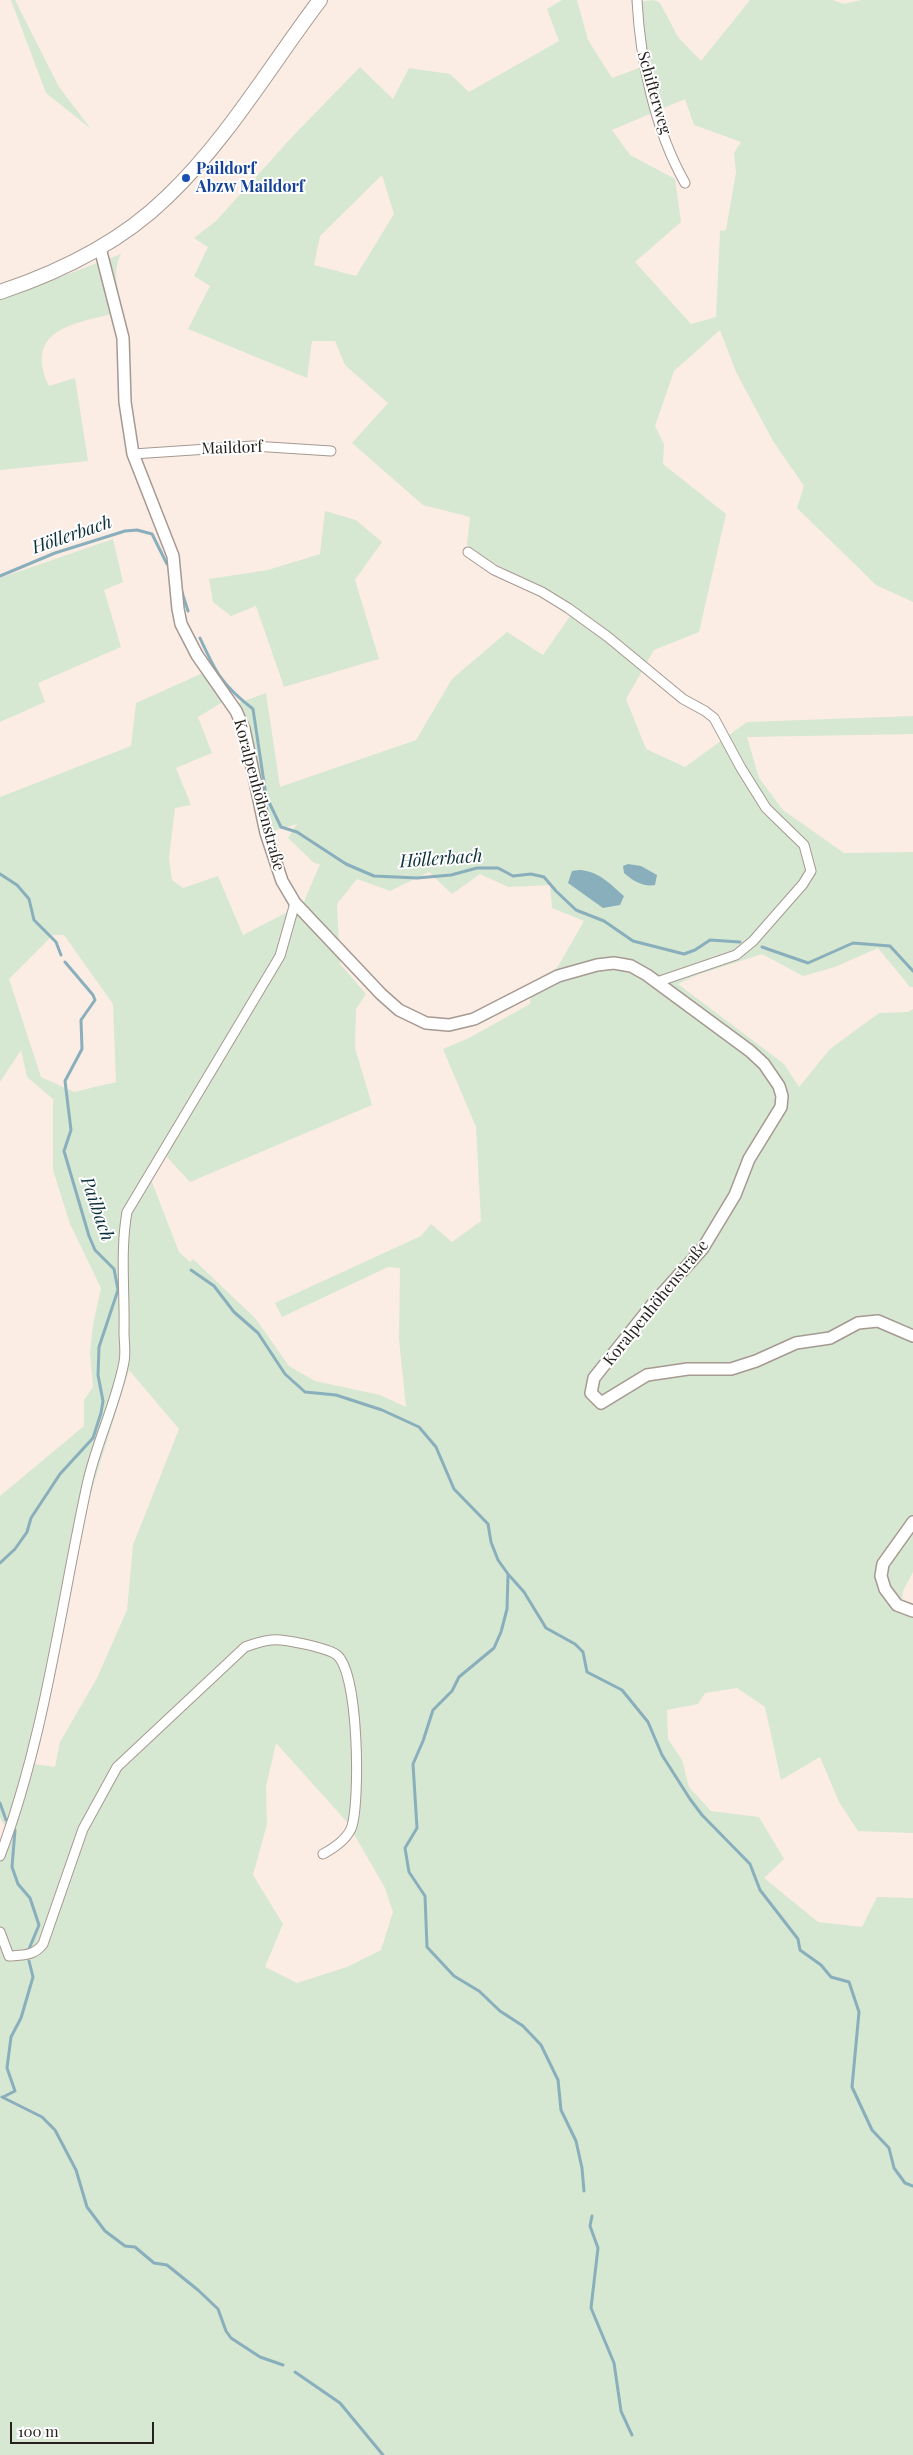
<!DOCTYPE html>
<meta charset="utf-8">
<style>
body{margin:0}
#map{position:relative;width:913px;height:2455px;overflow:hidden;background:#fbede4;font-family:"Playfair Display",serif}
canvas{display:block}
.scale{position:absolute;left:10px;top:2422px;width:144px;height:22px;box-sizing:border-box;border:2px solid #26211d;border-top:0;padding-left:6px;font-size:15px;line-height:18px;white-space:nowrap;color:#26211d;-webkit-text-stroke:4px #fff;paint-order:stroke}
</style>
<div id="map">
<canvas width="913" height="2455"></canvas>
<div class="scale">100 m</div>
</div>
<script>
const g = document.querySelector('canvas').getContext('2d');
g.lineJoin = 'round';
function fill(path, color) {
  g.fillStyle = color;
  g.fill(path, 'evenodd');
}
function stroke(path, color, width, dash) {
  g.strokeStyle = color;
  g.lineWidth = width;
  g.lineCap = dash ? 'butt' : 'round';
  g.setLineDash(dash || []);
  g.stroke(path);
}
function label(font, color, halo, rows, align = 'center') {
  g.font = font + ' "Playfair Display",serif';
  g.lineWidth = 4;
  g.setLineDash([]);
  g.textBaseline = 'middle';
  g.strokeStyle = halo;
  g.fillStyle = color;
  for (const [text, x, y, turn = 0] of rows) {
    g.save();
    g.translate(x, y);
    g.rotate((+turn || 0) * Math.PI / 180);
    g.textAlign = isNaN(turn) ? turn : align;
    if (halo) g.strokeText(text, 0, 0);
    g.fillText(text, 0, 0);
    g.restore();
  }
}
const green = new Path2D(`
 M11 0H15L59 87 91 129 46 93Z
 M562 0H577L588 40 612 78 639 68 636 2 654 0 660 3 678 37 701 61 750 0H832L844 4 861 0H913V602L876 585 797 508 804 486 773 441 736 372 720 330 674 371 655 426 664 444 663 464 726 514 699 632 654 650 626 699 646 749 685 767 747 722 913 716V734L747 737 759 778 783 810 844 853 913 852V987H910L878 948 835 967 803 976 762 954 697 975 678 984 784 1064 799 1087 830 1049 879 1013 908 1012 913 1009V1572L903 1591 902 1602 913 1606V1833L858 1831 839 1802 820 1757 781 1780 765 1707 737 1688 705 1693 698 1704 667 1710 668 1739 682 1760 689 1787 711 1811 759 1817 784 1859 764 1878 818 1922 862 1927 877 1897 913 1898V2455H0V1842L6 1827 0 1818V1496L84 1426V1400L93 1387 90 1353 93 1325 101 1288 70 1224 53 1170V1099L27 1077 21 1050 0 1082V797L131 746 136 703 212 669 233 696 198 717 212 753 176 768 191 805 175 808 169 858 172 880 183 888 218 876 243 935 303 904 320 864 314 863 288 838 297 824 270 832 246 720 239 703 266 693 280 787 416 740 452 679 507 632 543 655 575 609 473 551 467 544 470 517 423 505 352 443 388 403 345 365 335 341H312L307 378 188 329 210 286 194 276 208 247 194 238 216 221 292 137 360 67 393 99 409 68 450 74 469 92 559 41 547 9ZM685 99 694 125 741 142 734 153 736 172 726 230 720 231 716 317 691 324 635 262 681 222 675 179 630 155 612 130ZM382 175 394 214 356 276 314 265 320 236ZM429 872 452 894 480 874 508 887 550 885 552 908 584 921 557 968 532 982 530 1004 469 1038 443 1049 476 1127 481 1221 452 1242 431 1224 421 1236 275 1303 282 1317 388 1267 400 1268 399 1339 406 1407 380 1395 315 1381 289 1366 255 1318 193 1259 190 1262 179 1252 150 1177 166 1156 190 1182 372 1105 355 1048 356 1009 366 994 340 964 337 904 357 879 390 891ZM53 935H64L113 1004 116 1082 74 1092 41 1077 9 979ZM129 1370 179 1429 133 1545 127 1610 97 1678 60 1742 55 1767 34 1764 85 1512ZM276 1743 347 1822 385 1888 393 1912 381 1950 347 1967 297 1983 265 1967 283 1924 253 1875 267 1824 266 1787Z
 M121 254C111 272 119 292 123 311 81 323 21 326 49 386L75 378 88 461 0 470V300Z
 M325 511 356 520 382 542 355 580 379 659 284 687 256 606 231 616 213 602 209 579 268 570 320 554Z
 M113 539 123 582 104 590 121 647 38 683 45 702 0 722V578Z`);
const water = new Path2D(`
 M628 864 641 866 657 875 655 885C643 887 633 881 624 873L623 866Z
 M579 870C599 871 610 884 624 896L620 905 603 908 568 883 572 871Z`);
const stream = new Path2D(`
 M0 576 55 553 125 531 137 530 152 534 167 564
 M181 589 188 611
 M200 638C216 673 222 685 253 709L266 796 281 827 297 832 346 864 374 876 417 878 451 875 477 868H498L513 876 531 874 544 877 556 891 576 910 604 921 633 941 684 954 695 950 710 940 740 942
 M0 874 17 885 29 899 34 920 56 942 61 955
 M762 947 808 963 853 943 890 946 913 971
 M191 1270 214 1286 234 1312 258 1333 285 1374 305 1392 336 1395 382 1410 419 1427 436 1447 454 1489 488 1524 491 1542 498 1560 508 1574 524 1592 546 1628 575 1644 583 1652 587 1672 622 1690 648 1722 662 1755 690 1799 702 1815 750 1864 760 1890 798 1939 800 1950 821 1965 831 1977 849 1982 859 2012 852 2087 872 2130 889 2148 894 2168 905 2183 913 2186
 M0 1563 15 1549 27 1532 31 1518 60 1474 93 1438 101 1413 103 1401 98 1375 99 1347 118 1290 114 1269 95 1250 89 1236 64 1151 71 1130 65 1081 82 1049 81 1020 95 1000 93 995 65 962
 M508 1574 507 1609 501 1632 494 1648 459 1677 452 1691 433 1710 423 1741 413 1764 417 1828 405 1848 409 1872 425 1896 427 1947 454 1976 479 1991 500 2011 523 2026 541 2045 558 2080 561 2110 576 2141 582 2168 584 2191
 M0 1803 6 1820
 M15 1830 12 1867 18 1884 30 1898 39 1925 29 1949
 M2 2097 42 2117 55 2130 76 2170 87 2207 105 2231 125 2246 135 2247 154 2263 167 2265 198 2290 218 2309 226 2331 231 2338 260 2357 283 2365
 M3 2097 15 2091 7 2068 11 2037 21 2018 33 1977 29 1961
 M592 2216 590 2226 598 2248 591 2308 614 2363 621 2411 632 2435
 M295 2372 340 2403 383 2455`);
const minor = new Path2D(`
 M637 0C640 60 655 130 685 183
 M133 454 253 446 331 451
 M468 552 494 570 542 592 568 608 608 637 683 699 705 711 714 718 741 768 766 808 804 845 811 871 803 884 753 941 736 955 657 982
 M0 1856C45 1737 60 1609 87 1485 96 1443 116 1404 124 1362 126 1353 124 1342 124 1332 125 1292 120 1251 127 1212L280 956 295 903
 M0 1932 9 1956C23 1955 34 1956 43 1944L83 1829 117 1767 245 1647C253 1644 262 1641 271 1640 282 1638 328 1648 337 1655 359 1674 360 1799 352 1826 348 1839 334 1848 323 1854`);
const tertiary = new Path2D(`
 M100 248 123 338 125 402 133 454 173 556 178 609 181 624 197 655 236 711 244 729 266 833 282 881 295 903 381 994 399 1010 426 1023 449 1025 474 1019 558 976 597 965 614 963 631 966 647 975 750 1051 764 1064 779 1086 782 1096 781 1107 749 1159 735 1195 703 1248 652 1305 594 1378 591 1393 601 1403 647 1375 688 1369H731L756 1361 796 1343 830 1338 858 1323 878 1321 913 1336
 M913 1522 883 1564 881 1576 885 1589 897 1605 913 1611`);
const secondary = new Path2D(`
 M0 292C60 272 121 242 167 197 227 140 270 66 320 0`);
const markers = [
 [186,178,5,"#1a4fb4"]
];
const streetNames = [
 ["Schifterweg",654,93,74],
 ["Maildorf",232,448,-2],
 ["Koralpenhöhenstraße",259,795,75],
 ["Koralpenhöhenstraße",656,1303,-51]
];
const transitNames = [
 ["Paildorf",196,169],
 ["Abzw Maildorf",196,187]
];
const waterNames = [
 ["Höllerbach",72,535,-19],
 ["Höllerbach",441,859,-4],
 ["Pailbach",97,1209,71]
];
fill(green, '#d6e7d2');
fill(water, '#8aafbc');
stroke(stream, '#8aafbc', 3);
stroke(minor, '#a69991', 11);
stroke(tertiary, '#a69991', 14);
stroke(secondary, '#a69991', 16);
stroke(minor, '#fff', 9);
stroke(tertiary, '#fff', 11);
stroke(secondary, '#fff', 14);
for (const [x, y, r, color] of markers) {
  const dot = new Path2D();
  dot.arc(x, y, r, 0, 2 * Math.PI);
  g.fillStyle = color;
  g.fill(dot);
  stroke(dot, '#fff', 2);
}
label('16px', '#26211d', '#fff', streetNames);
label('bold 16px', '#164399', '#fff', transitNames, 'left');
label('italic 18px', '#0c303b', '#fff', waterNames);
</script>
